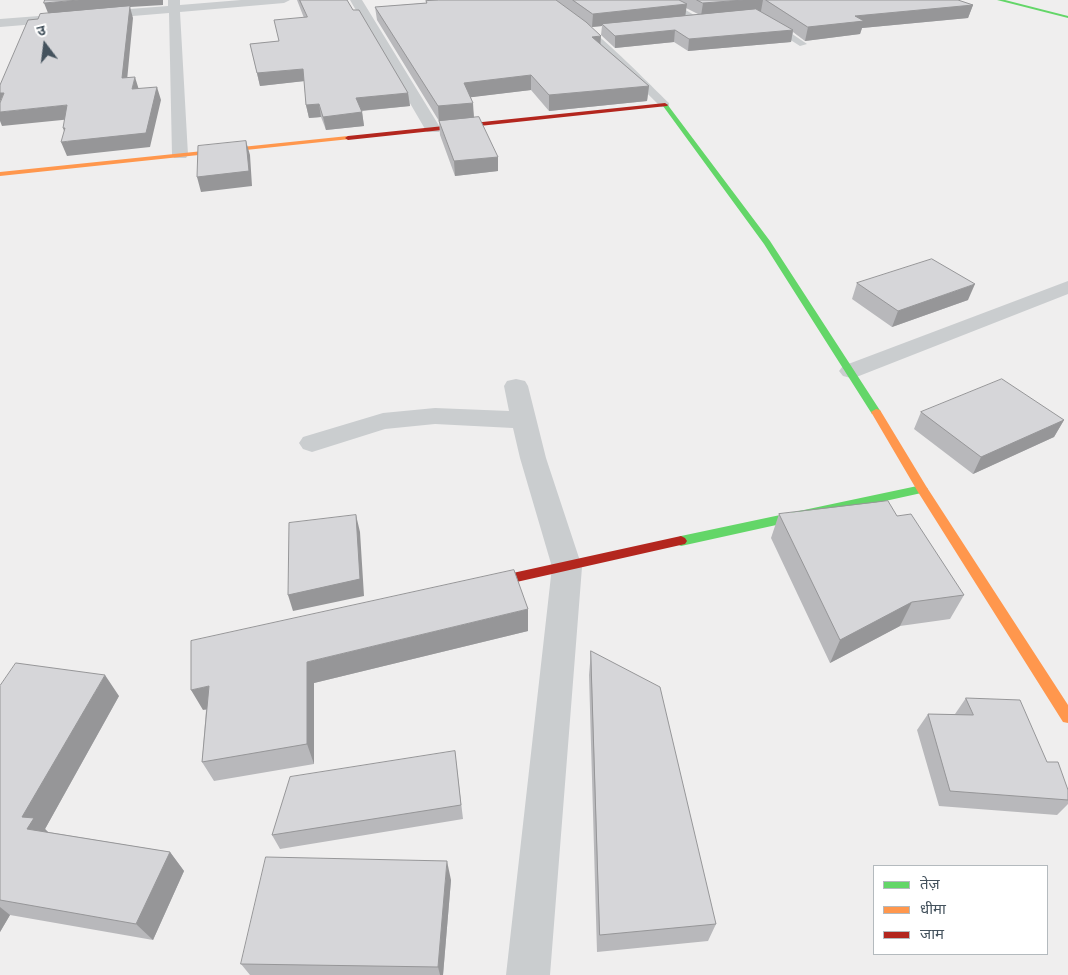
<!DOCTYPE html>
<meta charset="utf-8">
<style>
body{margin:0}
#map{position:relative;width:1068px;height:975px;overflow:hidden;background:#efeeee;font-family:Lato,"Noto Sans Devanagari",sans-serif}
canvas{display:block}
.legend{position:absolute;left:873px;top:865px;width:175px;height:90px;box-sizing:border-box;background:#fff;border:1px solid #b4babe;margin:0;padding:6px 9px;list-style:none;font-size:15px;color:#44525d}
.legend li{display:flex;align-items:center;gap:10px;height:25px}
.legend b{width:25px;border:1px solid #b4babe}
.north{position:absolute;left:20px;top:20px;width:50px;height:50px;-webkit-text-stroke:4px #fff;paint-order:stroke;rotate:345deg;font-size:14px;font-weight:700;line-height:20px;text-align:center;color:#44525d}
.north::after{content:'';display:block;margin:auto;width:18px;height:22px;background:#44525d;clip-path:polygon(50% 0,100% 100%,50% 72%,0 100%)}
</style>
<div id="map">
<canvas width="1068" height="975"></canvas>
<ul class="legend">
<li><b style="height:6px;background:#63d668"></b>तेज़</li>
<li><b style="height:6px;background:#ff974d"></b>धीमा</li>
<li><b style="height:6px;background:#b3261e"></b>जाम</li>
</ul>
<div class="north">उ</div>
</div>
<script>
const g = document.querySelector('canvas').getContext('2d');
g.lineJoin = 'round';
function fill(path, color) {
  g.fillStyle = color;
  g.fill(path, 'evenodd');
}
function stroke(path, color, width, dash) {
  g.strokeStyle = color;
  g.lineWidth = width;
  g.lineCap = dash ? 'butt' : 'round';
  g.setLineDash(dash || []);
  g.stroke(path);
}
const lane = new Path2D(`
 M541 0C569 0 646 81 669 103V107H661L587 34Z
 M659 0H669L704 21 697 23Z
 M767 21H773L807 44 800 46 767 25Z`);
const street = new Path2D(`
 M168 0H180V5L241 0H290L284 3 180 12 188 155 186 158H174L172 155 169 13 0 27V19L168 6Z
 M350 0H362L441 129 439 132H427L425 129Z
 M1068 281V294L859 376 851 378 843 376 839 371 843 366Z
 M516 379 525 381 528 386 546 458 582 567 550 975H506L552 567 520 458 513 428 435 424 385 429 312 452 303 449 299 443 303 437 383 413 435 408 509 411 504 386 507 381Z`);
const fast = new Path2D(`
 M997 0H1005L1068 16V18Z
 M663 104H667L770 241 881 412 880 414H872L764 244 663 106Z
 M922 485 928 489 926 492 681 546 677 544 675 541 677 538 681 536Z`);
const slow = new Path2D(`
 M348 136 350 137V139L0 176V172Z
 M876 409 880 410 926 486 1068 705V723L1063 722 918 492 871 412Z`);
const jam = new Path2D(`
 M665 103 668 105 667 106 348 140 345 138 348 136Z
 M681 536 685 538 687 541 685 544 481 590 477 589 475 585 477 581 481 580Z`);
const wall = new Path2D(`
 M297 0H347L353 10 408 93 410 106 362 111 364 126 326 130 321 117 309 118 306 105 304 81 260 86 250 44 279 41 304 18Z
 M439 0H958L973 5 968 18 862 28 860 34 805 41 793 32 791 42 688 51 674 42 615 48 601 35 602 26 592 27 590 26 601 44 649 86 647 101 549 111 531 90 471 97 474 117 498 157V171L455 176 440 135 439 121 377 20 375 7 426 3V1ZM686 8 698 14 685 16Z
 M857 283 968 300 892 327 852 299Z
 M921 412 1064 420 1054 437 973 474 914 429Z
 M779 514 897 516 964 595 950 619 900 626 830 663 771 538Z
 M528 609V631L314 683V764L214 781 202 762 206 710H203Z
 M591 651 716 924 708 941 597 952 589 675Z
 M0 686 119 696 45 829 48 832 170 852 184 871 153 940 10 915 0 932Z
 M966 698 1047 762 1068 790V804L1057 815 939 806 917 730 928 714H955Z
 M455 751 463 819 280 849 272 835Z
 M451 880 443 975H250L241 964Z`);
const shadedWall = new Path2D(`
 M79 0H163V5L130 7 133 18 126 91 48 13 44 3Z
 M744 0H763L761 11 701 16 703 3Z
 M687 4 685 18 602 24V26L592 27 593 14Z
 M973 5 968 18 862 28 860 34 805 41 808 27 855 16Z
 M675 30 674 42 615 48V36Z
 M793 30 791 42 688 51 689 39Z
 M601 36 600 50 592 37Z
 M303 69 305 81 260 86 257 73Z
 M531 75V90L465 98 464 83Z
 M135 77 139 90 132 89Z
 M649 86 647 101 549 111V95Z
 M157 87 161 100 150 147 67 156 61 142H68L63 128Z
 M0 93H4L0 102Z
 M408 93 410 106 358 111 356 98Z
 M473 103 474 119 439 122 438 106Z
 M319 104 321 117 309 118 306 105Z
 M67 105 72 119 2 126 0 121V112Z
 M362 112 364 126 326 130 323 117Z
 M246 141 250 155 252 186 201 192 197 177Z
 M498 157V171L455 176 454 161Z
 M975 284 968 300 892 327 898 311Z
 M1064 420 1054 437 973 474 981 457Z
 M356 515 360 532 364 596 293 611 288 595Z
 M912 602 900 626 830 663 840 640Z
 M528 609V631L314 683V764L307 744V662Z
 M105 675 119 696 45 829 53 837 27 829 22 817Z
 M209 686 219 706 203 710 191 690Z
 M170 852 184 871 153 940 136 924Z
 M447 861 451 880 443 975H440L438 967Z
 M0 907 10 915 0 932Z`);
const building = new Path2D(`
 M45 0H79L44 3Z
 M300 0H347L353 10H359L408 93 356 98 362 112 323 117 319 104 306 105 303 69 257 73 250 44 279 41 274 20 307 17Z
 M439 0H556L586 22 601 36 592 37 649 86 549 95 531 75 464 83 473 103 438 106 375 7 427 3 426 1Z
 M573 0H679L687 4 593 14Z
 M697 0H744L703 3Z
 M766 0H958L973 5 855 16 864 21 808 27Z
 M130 6 122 78 135 77 132 89 157 87 146 133 61 142 65 128H63L67 105 0 112V103L4 93H0V85L28 20 38 19 40 14Z
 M756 9 793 30 689 39 675 30 615 36 602 24Z
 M479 117 498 157 454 161 439 121Z
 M246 141 249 171 197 177 198 146Z
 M932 259 975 284 898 311 857 283Z
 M1002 379 1064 420 981 457 921 412Z
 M888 501 897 516 911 514 964 595 912 602 840 640 779 514Z
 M356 515 360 579 288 595 289 523Z
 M514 570 528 609 307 662V744L202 762 209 686 191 690V641Z
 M591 651 660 687 716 924 600 935Z
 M16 663 105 675 22 817 34 818 27 829 170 852 136 924 0 900V686Z
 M966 698 1020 700 1047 762H1058L1068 790V800L950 791 928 714 973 715Z
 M455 751 461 805 272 835 290 777Z
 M266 857 447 861 438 967 241 964Z`);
fill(lane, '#cacdcf');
fill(street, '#cacdcf');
fill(fast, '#63d668');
fill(slow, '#ff974d');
fill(jam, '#b3261e');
fill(wall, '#b8b8bb');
fill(shadedWall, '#969698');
fill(building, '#d6d6d9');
stroke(building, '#969698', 1);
</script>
